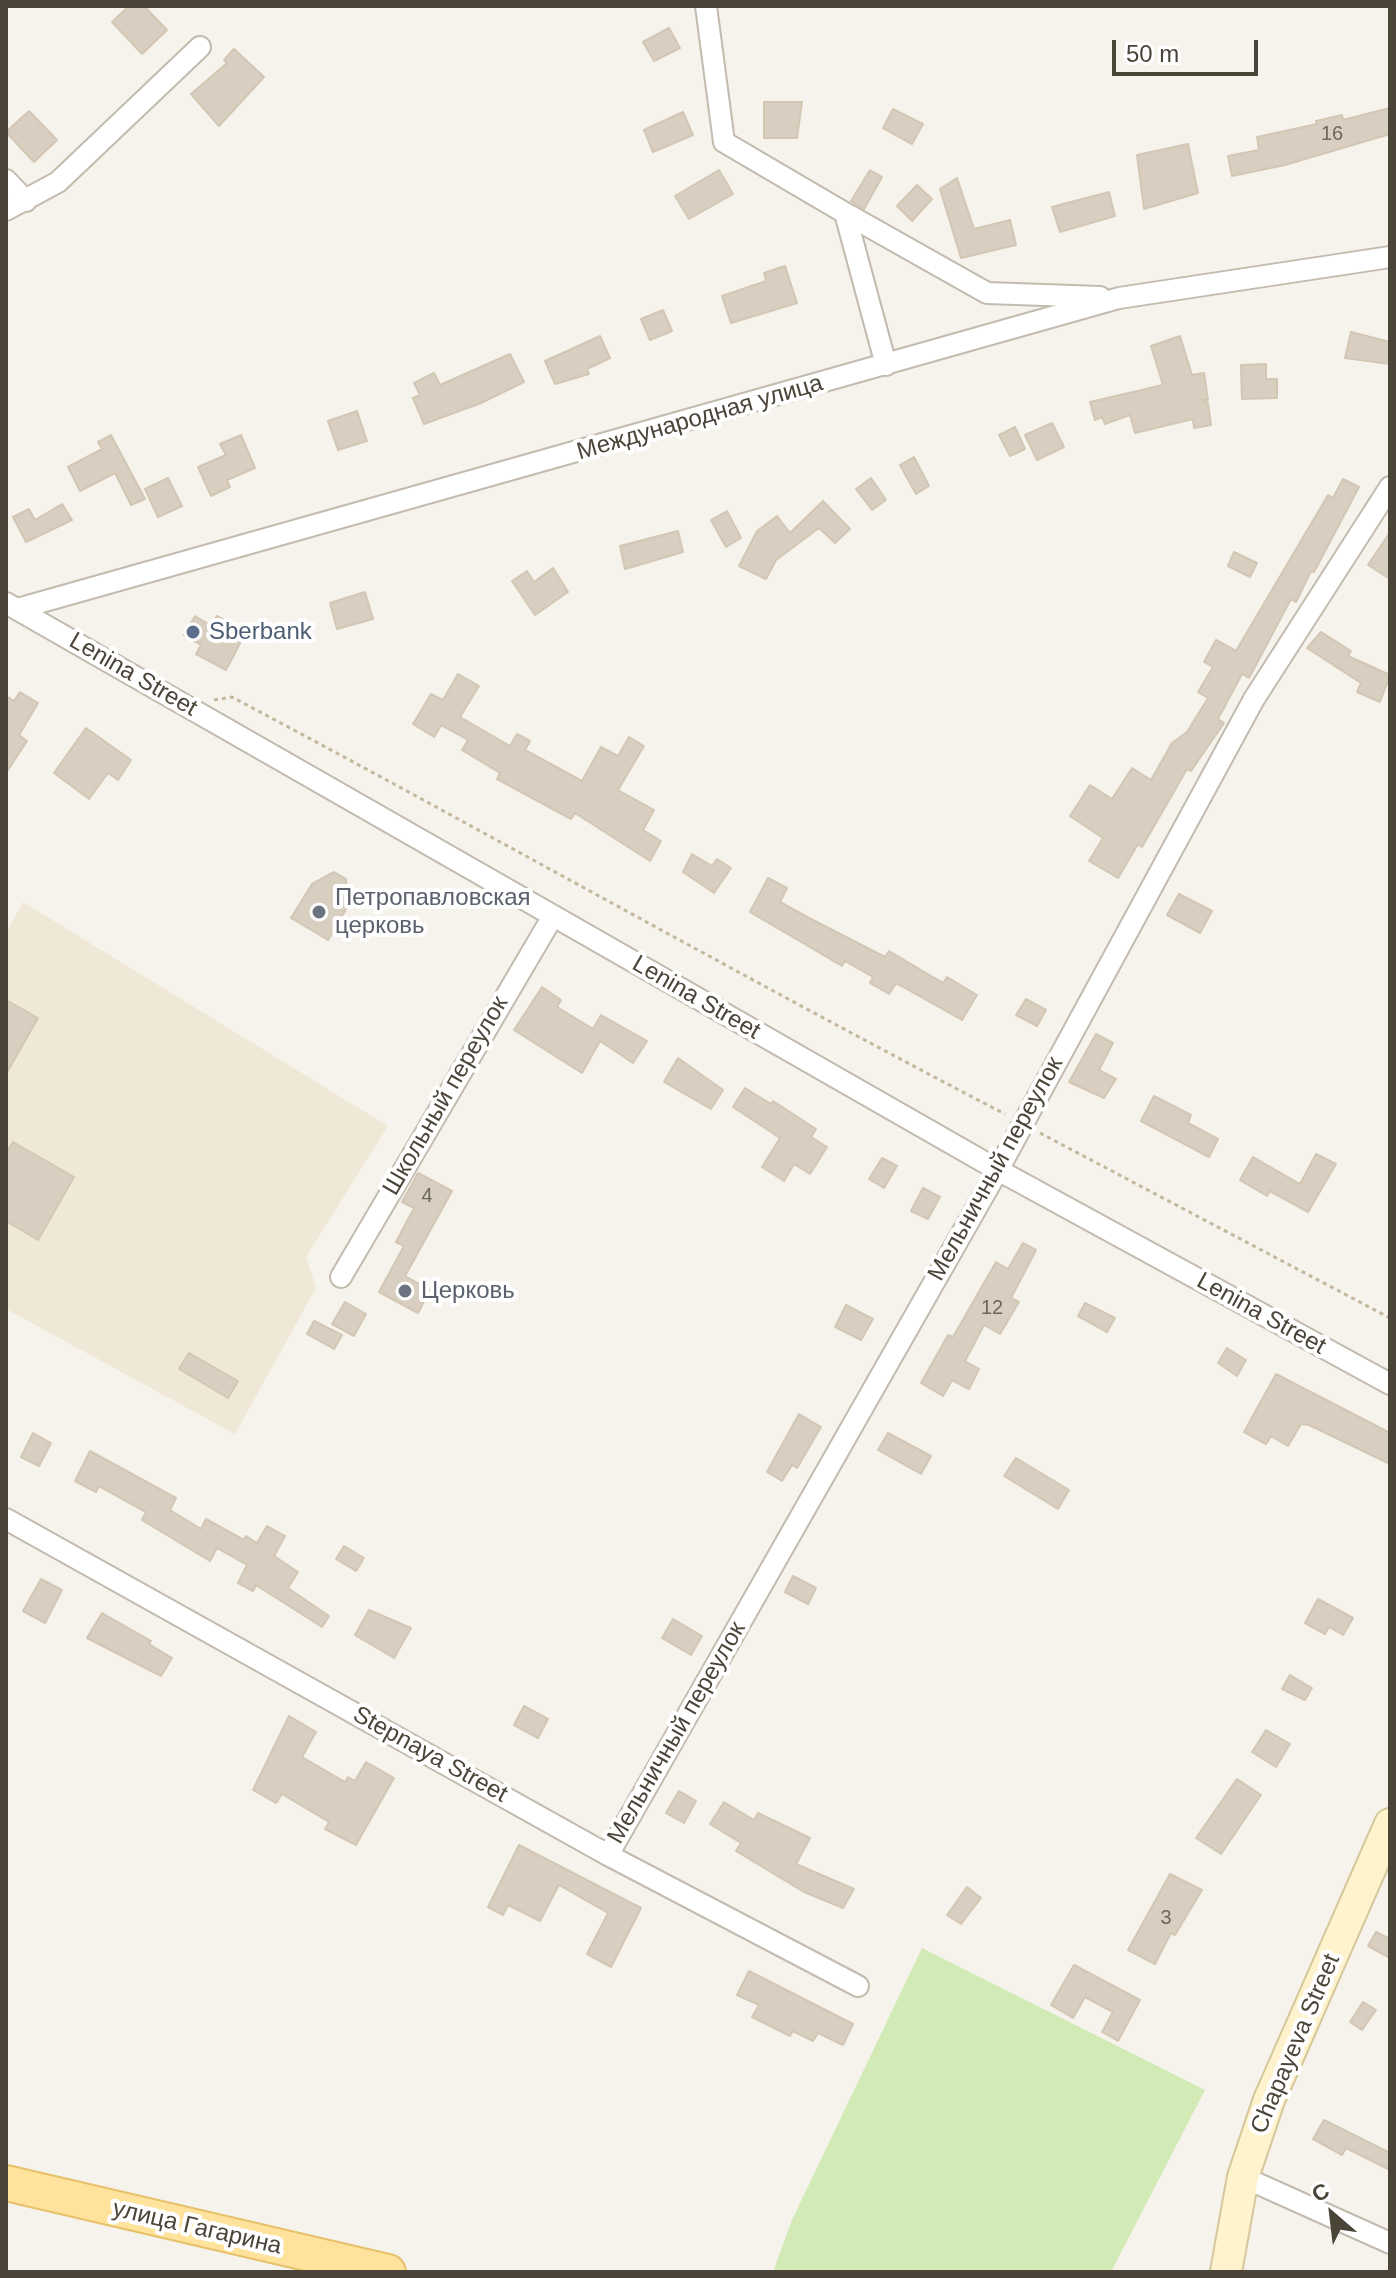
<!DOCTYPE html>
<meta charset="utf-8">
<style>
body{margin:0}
#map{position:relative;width:1396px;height:2278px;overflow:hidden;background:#f6f3ec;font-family:Helvetica,sans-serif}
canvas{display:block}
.frame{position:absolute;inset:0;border:8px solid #4b4439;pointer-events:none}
.north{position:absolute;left:1292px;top:2174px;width:80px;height:80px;-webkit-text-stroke:6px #fff;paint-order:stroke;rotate:332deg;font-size:22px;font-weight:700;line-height:32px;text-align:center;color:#4b4439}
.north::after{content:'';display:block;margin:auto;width:28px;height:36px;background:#4b4439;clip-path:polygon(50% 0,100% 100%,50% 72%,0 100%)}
.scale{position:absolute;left:1112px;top:40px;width:146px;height:36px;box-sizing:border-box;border:4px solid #4b4439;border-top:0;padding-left:10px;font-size:24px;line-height:28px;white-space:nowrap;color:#4b4439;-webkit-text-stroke:6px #fff;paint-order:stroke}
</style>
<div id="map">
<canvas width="1396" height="2278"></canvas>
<div class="frame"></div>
<div class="north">С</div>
<div class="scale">50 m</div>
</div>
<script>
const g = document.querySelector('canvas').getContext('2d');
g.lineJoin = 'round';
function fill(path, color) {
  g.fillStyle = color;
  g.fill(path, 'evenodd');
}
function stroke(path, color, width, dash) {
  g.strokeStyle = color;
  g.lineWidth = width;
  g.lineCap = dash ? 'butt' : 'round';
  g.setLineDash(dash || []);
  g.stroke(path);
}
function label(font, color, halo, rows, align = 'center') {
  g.font = font + ' Helvetica,sans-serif';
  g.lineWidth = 8;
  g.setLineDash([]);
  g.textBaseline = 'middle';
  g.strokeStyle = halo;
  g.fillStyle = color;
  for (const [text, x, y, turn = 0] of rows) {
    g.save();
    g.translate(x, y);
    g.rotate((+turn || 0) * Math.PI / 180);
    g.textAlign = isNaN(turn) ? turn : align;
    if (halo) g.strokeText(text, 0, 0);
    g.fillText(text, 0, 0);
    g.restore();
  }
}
const education = new Path2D(`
 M23 902 388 1126 306 1257 316 1288 235 1434 6 1309V933Z`);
const green = new Path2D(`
 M922 1948 1205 2090 1111 2272H773L792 2220Z`);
const building = new Path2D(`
 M129 6H144L167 30 142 54 112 22Z
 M669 28 680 48 654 61 643 42Z
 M234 49 264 77 219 126 191 94 227 63 224 60Z
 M764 102H802L797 138H764Z
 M1390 108V134L1285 165 1232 176 1228 156 1259 150 1257 137 1317 124 1316 121 1342 115 1343 120Z
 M893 109 923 124 912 144 883 128Z
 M29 111 57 140 34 162 6 132Z
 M683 112 693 135 653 152 644 130Z
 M1188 144 1198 193 1144 209 1137 155Z
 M719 170 733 194 689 219 675 196Z
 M870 170 882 177 864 209 851 201Z
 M957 178 974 229 1010 220 1016 245 961 258 940 189Z
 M917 185 932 199 912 221 897 206Z
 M1109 192 1115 216 1060 232 1052 207Z
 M785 266 797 303 731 323 722 296 766 281 764 273Z
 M663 310 672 331 650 340 641 319Z
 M1351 332 1390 342V364L1345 358Z
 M600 336 610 358 587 369 589 374 555 384 545 361Z
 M1180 336 1192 375 1204 373 1208 400H1201L1208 403 1211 425 1194 428 1193 419 1135 433 1130 415 1105 424 1102 417 1095 420 1090 402 1163 385 1151 346Z
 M510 354 524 382 481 403 424 424 413 398 420 395 414 383 434 373 440 385Z
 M1266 364V379H1277V398L1242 399 1241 365Z
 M357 411 367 441 338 450 328 421Z
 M1052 423 1064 447 1037 460 1025 435Z
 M1015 427 1025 449 1010 456 999 435Z
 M111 435 145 499 131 505 115 473 80 491 68 467 102 449 98 442Z
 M241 435 255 468 227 480 230 487 211 496 198 467 226 455 220 444Z
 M914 457 929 486 916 494 900 465Z
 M168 478 182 506 158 517 145 489Z
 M871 478 886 500 872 510 856 489Z
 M1343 479 1359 487 1314 572 1311 571 1296 602 1291 599 1249 678 1242 674 1218 719 1224 723 1191 771 1187 769 1142 847 1138 844 1118 878 1089 861 1103 838 1070 816 1090 785 1112 799 1132 768 1151 780 1172 743 1187 732 1208 698 1198 692 1213 667 1204 662 1216 640 1236 651 1328 495 1333 498Z
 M823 501 850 529 835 543 819 528 776 560 766 579 739 566 757 531 777 516 790 533Z
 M62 504 72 520 26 542 13 517 29 509 35 520Z
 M727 511 741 538 726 547 711 520Z
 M678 531 683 552 625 569 620 546Z
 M1390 532V579L1368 565Z
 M1234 552 1257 563 1250 577 1228 566Z
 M553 568 568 592 535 615 512 581 527 571 534 582Z
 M365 592 373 619 337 629 330 603Z
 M195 616 212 626 217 616 246 632 226 670 196 654 201 645 184 635Z
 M1321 632 1351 651 1348 656 1390 675 1380 702 1357 692 1361 683 1307 648Z
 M458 674 479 686 460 717 510 746 517 734 530 741 525 750 582 781 601 747 618 756 629 737 644 746 618 790 654 810 643 830 661 841 650 861 575 813 571 819 497 779 500 773 462 750 468 740 441 725 434 737 413 724 431 694 443 700Z
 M20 692 38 703 19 735 27 741 6 773V696L14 701Z
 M86 728 131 760 118 780 108 773 89 799 54 773Z
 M692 854 712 866 717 859 731 868 714 893 683 872Z
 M334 872 346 879 348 906 328 940 291 918 312 884Z
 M768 878 787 888 780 902 811 919 885 957 889 951 943 983 947 977 977 995 962 1020 896 983 889 994 870 983 873 977 845 961 842 966 750 912Z
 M1179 894 1212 911 1200 933 1167 915Z
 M542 987 561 1000 557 1007 593 1029 601 1015 647 1041 633 1063 600 1041 582 1073 514 1030Z
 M1026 999 1046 1010 1037 1026 1016 1015Z
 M6 1000 38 1018 6 1074Z
 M1096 1034 1113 1043 1099 1070 1116 1079 1104 1098 1069 1082Z
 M678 1058 723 1090 711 1109 664 1082Z
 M745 1088 771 1104 773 1101 816 1129 811 1137 827 1147 810 1174 794 1164 784 1181 762 1167 780 1138 733 1107Z
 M1154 1096 1191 1115 1188 1123 1218 1139 1209 1157 1141 1121Z
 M13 1142 74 1177 38 1240 6 1221V1153Z
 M1316 1154 1336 1164 1308 1212 1270 1191 1267 1196 1240 1180 1253 1157 1300 1184Z
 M882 1158 897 1166 884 1188 869 1179Z
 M418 1173 452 1191 405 1276 430 1290 418 1313 379 1292 404 1246 396 1242 414 1208 402 1202Z
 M923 1188 940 1197 928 1219 911 1211Z
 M1023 1243 1036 1250 1011 1298 1019 1302 1000 1334 984 1325 965 1361 979 1369 969 1389 952 1380 943 1396 921 1383 948 1335 953 1337 996 1262 1008 1269Z
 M345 1302 366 1314 354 1336 332 1324Z
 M1085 1303 1115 1318 1107 1332 1078 1316Z
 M846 1305 873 1319 861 1340 835 1327Z
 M314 1321 342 1335 334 1349 307 1334Z
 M1227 1348 1246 1360 1237 1376 1218 1363Z
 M189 1353 238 1381 228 1398 179 1369Z
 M1276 1374 1390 1433V1464L1309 1425 1301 1424 1288 1446 1271 1436 1266 1444 1244 1432Z
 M799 1414 821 1427 797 1468 792 1465 782 1481 767 1472Z
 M33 1433 51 1443 39 1466 21 1457Z
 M888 1433 931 1456 921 1474 878 1450Z
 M90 1451 176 1498 170 1510 201 1529 206 1519 244 1540 246 1536 257 1543 267 1526 285 1536 274 1556 298 1572 288 1588 329 1616 322 1627 256 1585 253 1591 238 1583 247 1565 217 1548 210 1561 142 1520 146 1512 99 1486 96 1492 75 1481Z
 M1016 1458 1069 1490 1058 1509 1004 1476Z
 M344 1546 364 1558 356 1571 336 1559Z
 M793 1576 816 1588 808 1604 785 1592Z
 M41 1579 62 1590 45 1623 23 1611Z
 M1318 1599 1353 1618 1343 1635 1329 1627 1325 1634 1305 1623Z
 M369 1610 411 1628 394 1658 355 1635Z
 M102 1613 151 1641 149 1644 172 1658 161 1676 87 1638Z
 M673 1619 702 1636 691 1655 662 1638Z
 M1290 1675 1312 1688 1305 1700 1282 1689Z
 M524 1706 548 1719 538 1738 514 1725Z
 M289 1716 316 1732 302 1757 345 1782 348 1777 355 1781 366 1762 394 1778 356 1845 325 1829 329 1822 282 1794 276 1803 253 1790Z
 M1266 1730 1290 1744 1276 1767 1252 1752Z
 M1237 1779 1261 1795 1221 1854 1196 1838Z
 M679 1791 696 1801 684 1823 666 1813Z
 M724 1802 754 1820 758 1813 810 1838 796 1864 854 1889 843 1908 804 1892 736 1851 741 1843 710 1824Z
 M519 1845 641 1908 611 1967 587 1954 608 1913 559 1885 540 1921 508 1905 503 1915 488 1907Z
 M1170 1874 1202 1890 1175 1935 1171 1933 1155 1964 1128 1950Z
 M967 1887 981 1898 961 1924 947 1915Z
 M1376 1932 1390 1939V1958L1368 1946Z
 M1074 1965 1140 2000 1118 2041 1102 2032 1113 2012 1085 1997 1073 2018 1051 2005Z
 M749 1971 853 2024 843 2045 818 2033 813 2041 793 2031 790 2036 752 2017 759 2005 737 1995Z
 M1363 2002 1376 2010 1362 2030 1350 2022Z
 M1324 2120 1390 2153V2170L1346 2148 1342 2155 1313 2139Z`);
const path = new Path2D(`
 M214 700 232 697C490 834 745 979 1005 1114
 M1040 1133 1390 1318`);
const minor = new Path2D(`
 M706 6 724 142 845 213 886 365
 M6 180 26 201
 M6 210 58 182 200 47
 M845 213 987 293 1100 297
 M6 603 998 1170 1390 1384
 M17 609 1119 298 1390 257
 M341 1277 553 916
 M6 1519 608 1855 858 1986
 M608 1855 998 1170 1254 699 1390 487
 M1243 2177 1390 2243`);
const secondary = new Path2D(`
 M1226 2272 1243 2177 1269 2100 1390 1824`);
const primary = new Path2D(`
 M6 2183 388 2272`);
const markers = [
 [193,632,8,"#5c6f8a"],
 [319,912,8,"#6b7280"],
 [405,1291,8,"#6b7280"]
];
const numberNames = [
 ["16",1332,134],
 ["4",427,1196],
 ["12",992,1308],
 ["3",1166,1918]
];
const streetNames = [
 ["Международная улица",700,418,-16],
 ["Lenina Street",133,675,30],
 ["Lenina Street",696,998,30],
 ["Школьный переулок",446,1096,-60],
 ["Мельничный переулок",996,1169,-61],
 ["Lenina Street",1261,1314,29],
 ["Мельничный переулок",677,1733,-60],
 ["Stepnaya Street",430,1755,29],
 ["Chapayeva Street",1296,2044,-67],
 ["улица Гагарина",197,2228,13]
];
const serviceNames = [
 ["Sberbank",209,632]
];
const worshipNames = [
 ["Петропавловская",335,898],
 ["церковь",335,926],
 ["Церковь",421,1291]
];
fill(education, '#efe8d6');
fill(green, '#d2eab5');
fill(building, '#d8cfc1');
stroke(building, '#d3c7b4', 2);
stroke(minor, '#c2bbae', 24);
stroke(secondary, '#d6c79b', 34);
stroke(primary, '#e6c16a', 38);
stroke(path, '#c4b79f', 3, [4, 4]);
stroke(minor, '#fff', 20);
stroke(secondary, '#fff3cd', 30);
stroke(primary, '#ffe39c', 34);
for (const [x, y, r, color] of markers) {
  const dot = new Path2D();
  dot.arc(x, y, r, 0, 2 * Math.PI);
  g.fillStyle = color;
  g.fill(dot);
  stroke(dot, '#fff', 3);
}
label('20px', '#6e675b', null, numberNames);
label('24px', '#4b4439', '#fff', streetNames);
label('24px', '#4e5e75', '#fff', serviceNames, 'left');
label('24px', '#5b616d', '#fff', worshipNames, 'left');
</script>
